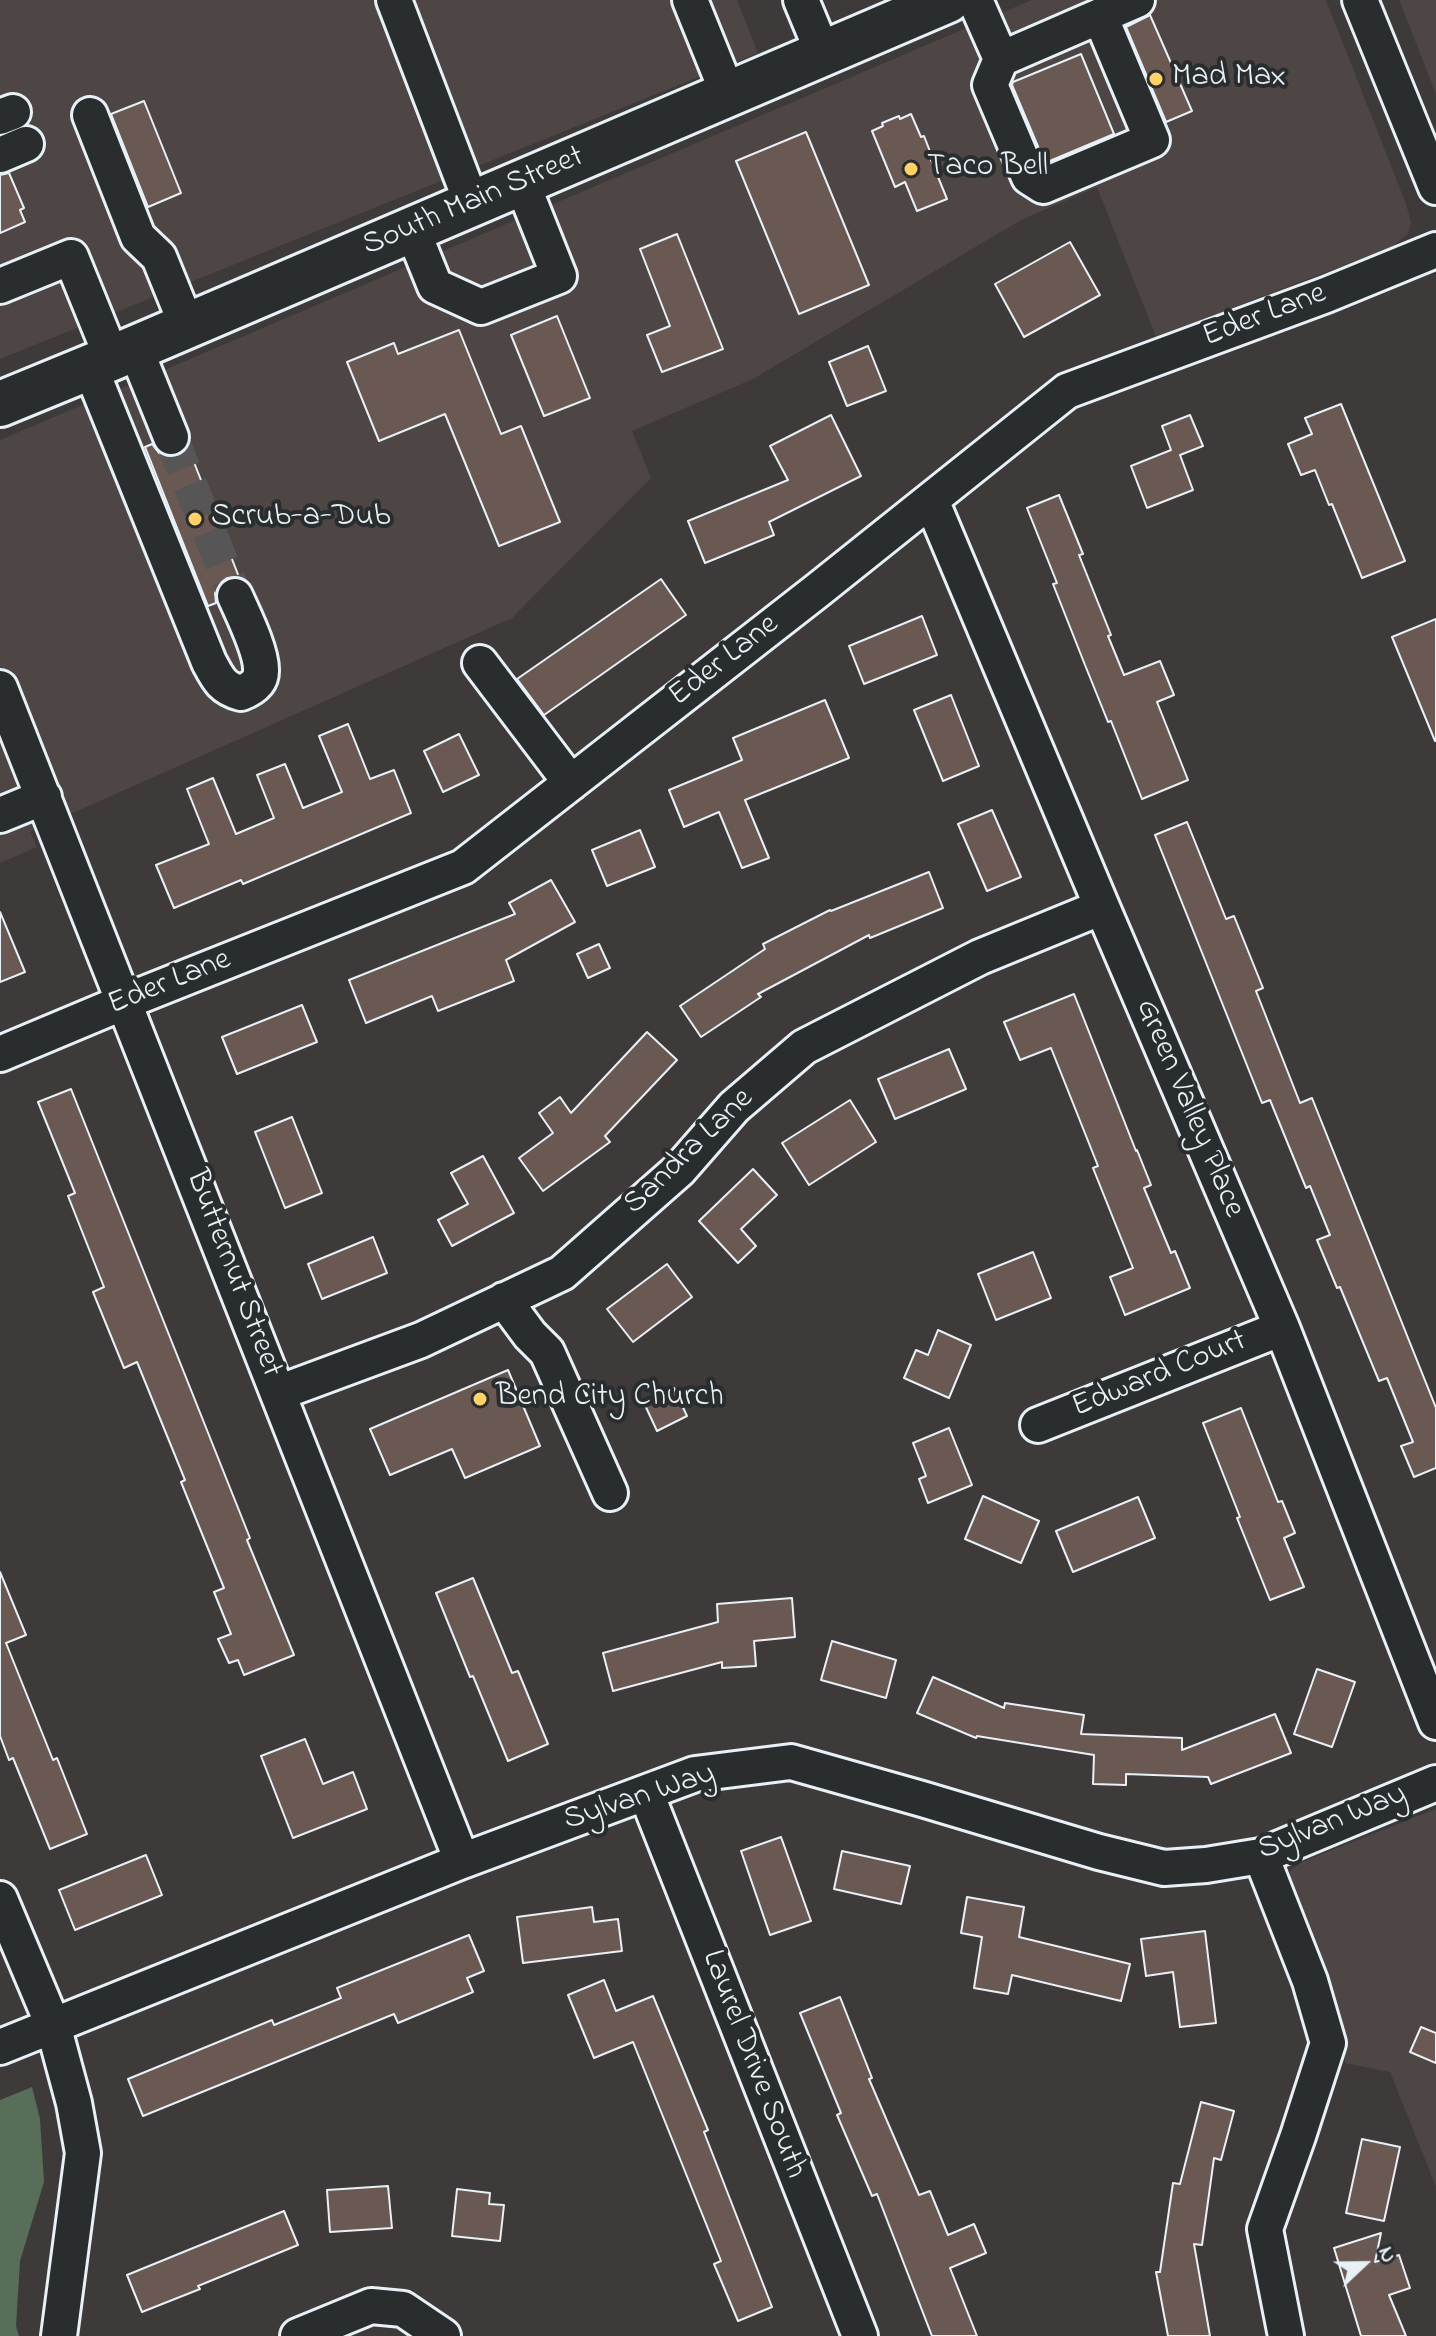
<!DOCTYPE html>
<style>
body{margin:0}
#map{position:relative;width:1436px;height:2336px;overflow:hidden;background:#3d3a39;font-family:"Indie Flower",sans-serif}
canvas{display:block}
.north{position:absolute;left:1324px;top:2224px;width:80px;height:80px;-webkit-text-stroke:6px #2a2d2e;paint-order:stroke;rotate:68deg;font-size:22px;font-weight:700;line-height:32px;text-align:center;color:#e8f1f8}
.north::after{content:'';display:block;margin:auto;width:28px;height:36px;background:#e8f1f8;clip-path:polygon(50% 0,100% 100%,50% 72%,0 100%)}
</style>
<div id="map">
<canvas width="1436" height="2336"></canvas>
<div class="north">N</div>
</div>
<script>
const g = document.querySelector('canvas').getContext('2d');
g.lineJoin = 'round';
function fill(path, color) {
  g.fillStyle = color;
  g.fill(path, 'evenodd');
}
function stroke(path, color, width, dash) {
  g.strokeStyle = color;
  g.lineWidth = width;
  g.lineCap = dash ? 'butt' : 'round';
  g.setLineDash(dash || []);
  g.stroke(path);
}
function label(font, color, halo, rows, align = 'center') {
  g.font = font + ' "Indie Flower",sans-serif';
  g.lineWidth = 8;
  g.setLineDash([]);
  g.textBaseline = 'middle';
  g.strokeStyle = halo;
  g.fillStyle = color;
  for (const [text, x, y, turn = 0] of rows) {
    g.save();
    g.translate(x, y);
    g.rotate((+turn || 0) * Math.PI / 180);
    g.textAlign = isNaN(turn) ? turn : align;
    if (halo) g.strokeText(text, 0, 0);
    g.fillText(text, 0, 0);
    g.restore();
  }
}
const built = new Path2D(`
 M0 0H737L758 53 0 359Z
 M1032 0H1326L1406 204 1411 222 1408 234 1392 247 1156 337 1097 187 1021 220 753 379 632 431 651 478 512 618 30 832 37 847 0 863V440Z
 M1399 0H1436V94Z
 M1436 1809V2187L1390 2072 1345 2063 1342 2031 1334 1999 1291 1889 1290 1871 1302 1862Z`);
const green = new Path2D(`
 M32 2087 40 2119 44 2182 20 2261 16 2326 19 2336H0V2100Z`);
const building = new Path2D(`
 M1150 15 1192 111 1166 122 1126 27Z
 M1081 54 1114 134 1045 163 1012 85 1013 82Z
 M144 101 181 193 148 207 111 114Z
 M911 114 921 137 924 136 931 154 929 155 947 199 917 211 905 182 895 187 872 131 883 126 882 123 899 116 900 119Z
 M806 132 869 285 799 314 736 161Z
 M9 173 24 208 20 210 25 222 0 233V175Z
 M677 234 723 349 662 372 647 335 670 326 640 249Z
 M1070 242 1100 295 1024 337 995 284Z
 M557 316 590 398 544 416 511 335Z
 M459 330 501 434 521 426 560 522 499 546 445 414 379 441 347 362 394 343 398 354Z
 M868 346 886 391 847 406 829 362Z
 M1341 404 1405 561 1362 578 1332 504 1329 505 1315 470 1301 475 1288 444 1312 434 1305 418Z
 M831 415 861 476 769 522 774 535 705 563 688 521 788 480 770 446Z
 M1190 415 1203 446 1180 455 1193 490 1147 508 1131 466 1171 450 1162 426Z
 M152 444 159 453 169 457 179 455 188 447 239 577 227 578 219 584 215 593 216 603 208 606 145 447Z
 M1059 495 1083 554 1079 555 1111 635 1108 636 1124 675 1160 661 1174 695 1157 702 1188 780 1142 799 1111 721 1108 722 1085 665 1053 584 1057 583 1027 508Z
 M661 579 686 615 544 715 517 679Z
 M922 616 937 655 864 684 849 646Z
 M1436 619V741H1435L1392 637Z
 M951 695 979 766 943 781 914 710Z
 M825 700 849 758 745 800 769 858 742 868 719 812 684 827 669 790 742 760 733 738Z
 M348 724 370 779 394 770 411 813 243 884 241 880 174 908 156 865 209 844 187 789 213 778 236 834 274 818 257 775 285 764 303 808 342 792 319 736Z
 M459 734 479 775 443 792 424 751Z
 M992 810 1021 877 987 891 958 824Z
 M1187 822 1226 919 1234 916 1263 988 1256 991 1300 1103 1312 1098 1436 1408V1468L1414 1477 1401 1446 1413 1442 1387 1378 1379 1381 1340 1287 1337 1288 1317 1240 1330 1235 1310 1186 1306 1188 1270 1100 1262 1103 1155 835Z
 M640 830 655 867 607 886 592 850Z
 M929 872 943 908 870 938 869 935 758 994 761 997 701 1037 680 1006 765 949 763 944 830 910 831 911Z
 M551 880 575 922 506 960 514 981 438 1011 432 996 366 1023 349 980 515 914 509 903Z
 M0 912 25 972 0 982Z
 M599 944 610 968 588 978 577 954Z
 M1074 994 1136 1151 1137 1150 1151 1185 1144 1188 1171 1253 1175 1251 1190 1288 1125 1315 1110 1277 1133 1268 1093 1168 1098 1166 1051 1048 1020 1060 1004 1022Z
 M302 1005 317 1042 237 1074 222 1037Z
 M647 1032 677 1060 605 1136 610 1142 543 1191 519 1158 553 1133 539 1113 560 1097 571 1113Z
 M949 1049 966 1089 895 1119 878 1079Z
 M71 1089 250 1538 247 1540 294 1655 244 1675 238 1660 229 1663 218 1639 231 1634 214 1592 224 1588 181 1482 185 1480 137 1362 124 1368 93 1292 104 1287 68 1196 75 1193 38 1102Z
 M850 1100 876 1142 809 1185 782 1143Z
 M292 1117 322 1193 285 1208 255 1132Z
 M483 1156 514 1213 452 1246 438 1220 468 1204 451 1173Z
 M753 1169 777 1195 741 1229 756 1246 738 1263 699 1221Z
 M373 1237 387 1273 322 1299 308 1264Z
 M1033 1252 1051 1298 996 1320 978 1274Z
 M667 1264 692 1297 633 1342 607 1309Z
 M938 1330 971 1345 949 1398 904 1378 916 1350 928 1355Z
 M508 1370 540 1446 465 1478 452 1449 390 1475 370 1429Z
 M674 1388 687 1416 657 1431 644 1403Z
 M1241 1408 1278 1502 1282 1501 1295 1533 1284 1538 1304 1587 1270 1600 1237 1518 1240 1517 1203 1423Z
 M949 1428 972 1485 928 1503 919 1479 926 1476 913 1443Z
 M983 1496 1039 1521 1021 1563 965 1539Z
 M1138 1497 1155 1538 1073 1572 1056 1531Z
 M0 1572 26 1635 6 1643 53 1760 57 1758 87 1834 50 1849 13 1758 9 1760 0 1736Z
 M473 1578 512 1673 518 1671 548 1744 508 1761 473 1676 470 1677 436 1593Z
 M792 1598 795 1637 754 1641 756 1666 722 1668V1662L613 1691 603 1653 718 1622 717 1604Z
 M832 1641 896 1660 886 1698 821 1680Z
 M1317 1669 1355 1682 1332 1747 1294 1734Z
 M933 1677 1004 1708 1005 1703 1084 1715 1081 1734 1182 1738V1750L1275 1714 1291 1753 1211 1784 1208 1777 1126 1774V1785L1093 1784 1094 1755 977 1736 976 1738 917 1713Z
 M305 1739 323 1784 353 1772 367 1809 293 1838 261 1756Z
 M781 1837 811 1921 770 1935 741 1851Z
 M842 1851 910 1866 901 1904 834 1889Z
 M146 1855 162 1895 75 1930 59 1890Z
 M967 1897 1024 1907 1019 1937 1130 1964 1121 2001 1012 1975 1008 1994 974 1988 982 1937 961 1933Z
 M592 1907 594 1922 618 1919 622 1951 523 1963 517 1917Z
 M1205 1931 1216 2023 1180 2027 1173 1972 1146 1976 1141 1939Z
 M469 1935 484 1971 467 1978 473 1992 398 2023 394 2014 143 2116 128 2079 272 2020 274 2025 341 1998 337 1988Z
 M604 1980 616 2011 653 1996 708 2130 704 2132 772 2307 738 2321 714 2264 721 2261 633 2042 594 2058 568 1995Z
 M840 1997 872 2078 869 2079 919 2195 930 2191 948 2235 974 2224 986 2253 950 2268 977 2336H932L877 2194 872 2196 837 2115 841 2113 800 2013Z
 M1421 2027 1436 2033V2063L1410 2052Z
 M1201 2102 1234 2111 1221 2160 1214 2158 1202 2245 1194 2244 1210 2336H1168L1156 2272H1160L1173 2183 1180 2184Z
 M1362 2139 1400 2147 1384 2221 1346 2213Z
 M388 2186 392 2228 330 2232 327 2190Z
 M457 2189 490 2193 489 2204 504 2205 500 2241 452 2236Z
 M284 2211 298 2245 198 2286 200 2289 142 2312 127 2275Z
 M1381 2233 1375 2262 1399 2255 1410 2288 1389 2295 1406 2336H1361L1334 2248Z`);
const minorTunnel = new Path2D(`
 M171 437 235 596`);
const minor = new Path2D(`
 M394 0 472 204
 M690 0 728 94
 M801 0 823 53
 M975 0 1001 59 1137 0
 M1360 0 1436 187
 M1001 59 990 85 1029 177 1043 186 1152 140 1100 16
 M90 115 138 237 159 257 187 326
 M0 117 13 112
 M0 155 26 144
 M412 229 435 286 481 307 559 276 522 183
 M0 286 71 257 112 358
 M135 348 171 437
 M90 367 209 662C218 679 222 688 241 693 251 689 261 683 261 671 262 652 243 614 235 596
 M931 500 1102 907 1282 1328 1436 1722
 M480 663 571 783
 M0 688 462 1861
 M0 815 44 797
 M0 1054 124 1002 463 867 818 590 1067 391 1326 295 1436 250
 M504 1300 530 1335 547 1352 610 1493
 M278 1393 421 1340 562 1273 679 1170 734 1107 804 1047 980 957 1102 907
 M1038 1425 1282 1328
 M646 1793 860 2336
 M1261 1856 1310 1981 1328 2043 1298 2136 1265 2229 1286 2336
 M0 1899 53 2025 74 2103 83 2153 59 2336
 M0 2047 462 1861 695 1774 791 1762 922 1799 1099 1852 1164 1868 1206 1865 1261 1856 1436 1783
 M298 2336 371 2306 403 2309 443 2336`);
const major = new Path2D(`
 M0 404 112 358 948 0`);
const markers = [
 [1156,79,8,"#ffd166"],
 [911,169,8,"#ffd166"],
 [195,519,8,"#ffd166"],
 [480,1399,8,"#ffd166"]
];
const poiNames = [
 ["Mad Max",1172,79],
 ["Taco Bell",927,169],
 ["Scrub-a-Dub",211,519],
 ["Bend City Church",496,1399]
];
const streetNames = [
 ["South Main Street",474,203,-23],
 ["Eder Lane",1265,317,-21],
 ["Eder Lane",725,662,-38],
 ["Eder Lane",170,984,-22],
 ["Green Valley Place",1188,1109,67],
 ["Sandra Lane",690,1153,-44],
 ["Butternut Street",232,1274,69],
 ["Edward Court",1160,1376,-22],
 ["Sylvan Way",640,1799,-18],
 ["Sylvan Way",1333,1824,-22],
 ["Laurel Drive South",752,2065,69]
];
fill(built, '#4d4644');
fill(green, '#596e59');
fill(building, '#6a5852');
stroke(building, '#e8f1f8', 2);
stroke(minorTunnel, '#575556', 34, [34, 17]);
stroke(minor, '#e8f1f8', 40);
stroke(major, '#e8f1f8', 50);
stroke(minor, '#2a2d2e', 34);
stroke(major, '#2a2d2e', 44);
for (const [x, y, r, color] of markers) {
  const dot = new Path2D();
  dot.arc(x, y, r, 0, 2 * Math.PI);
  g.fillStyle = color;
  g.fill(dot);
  stroke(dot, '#2a2d2e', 3);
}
label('32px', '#e8f1f8', '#2a2d2e', poiNames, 'left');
label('32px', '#e8f1f8', '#2a2d2e', streetNames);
</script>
